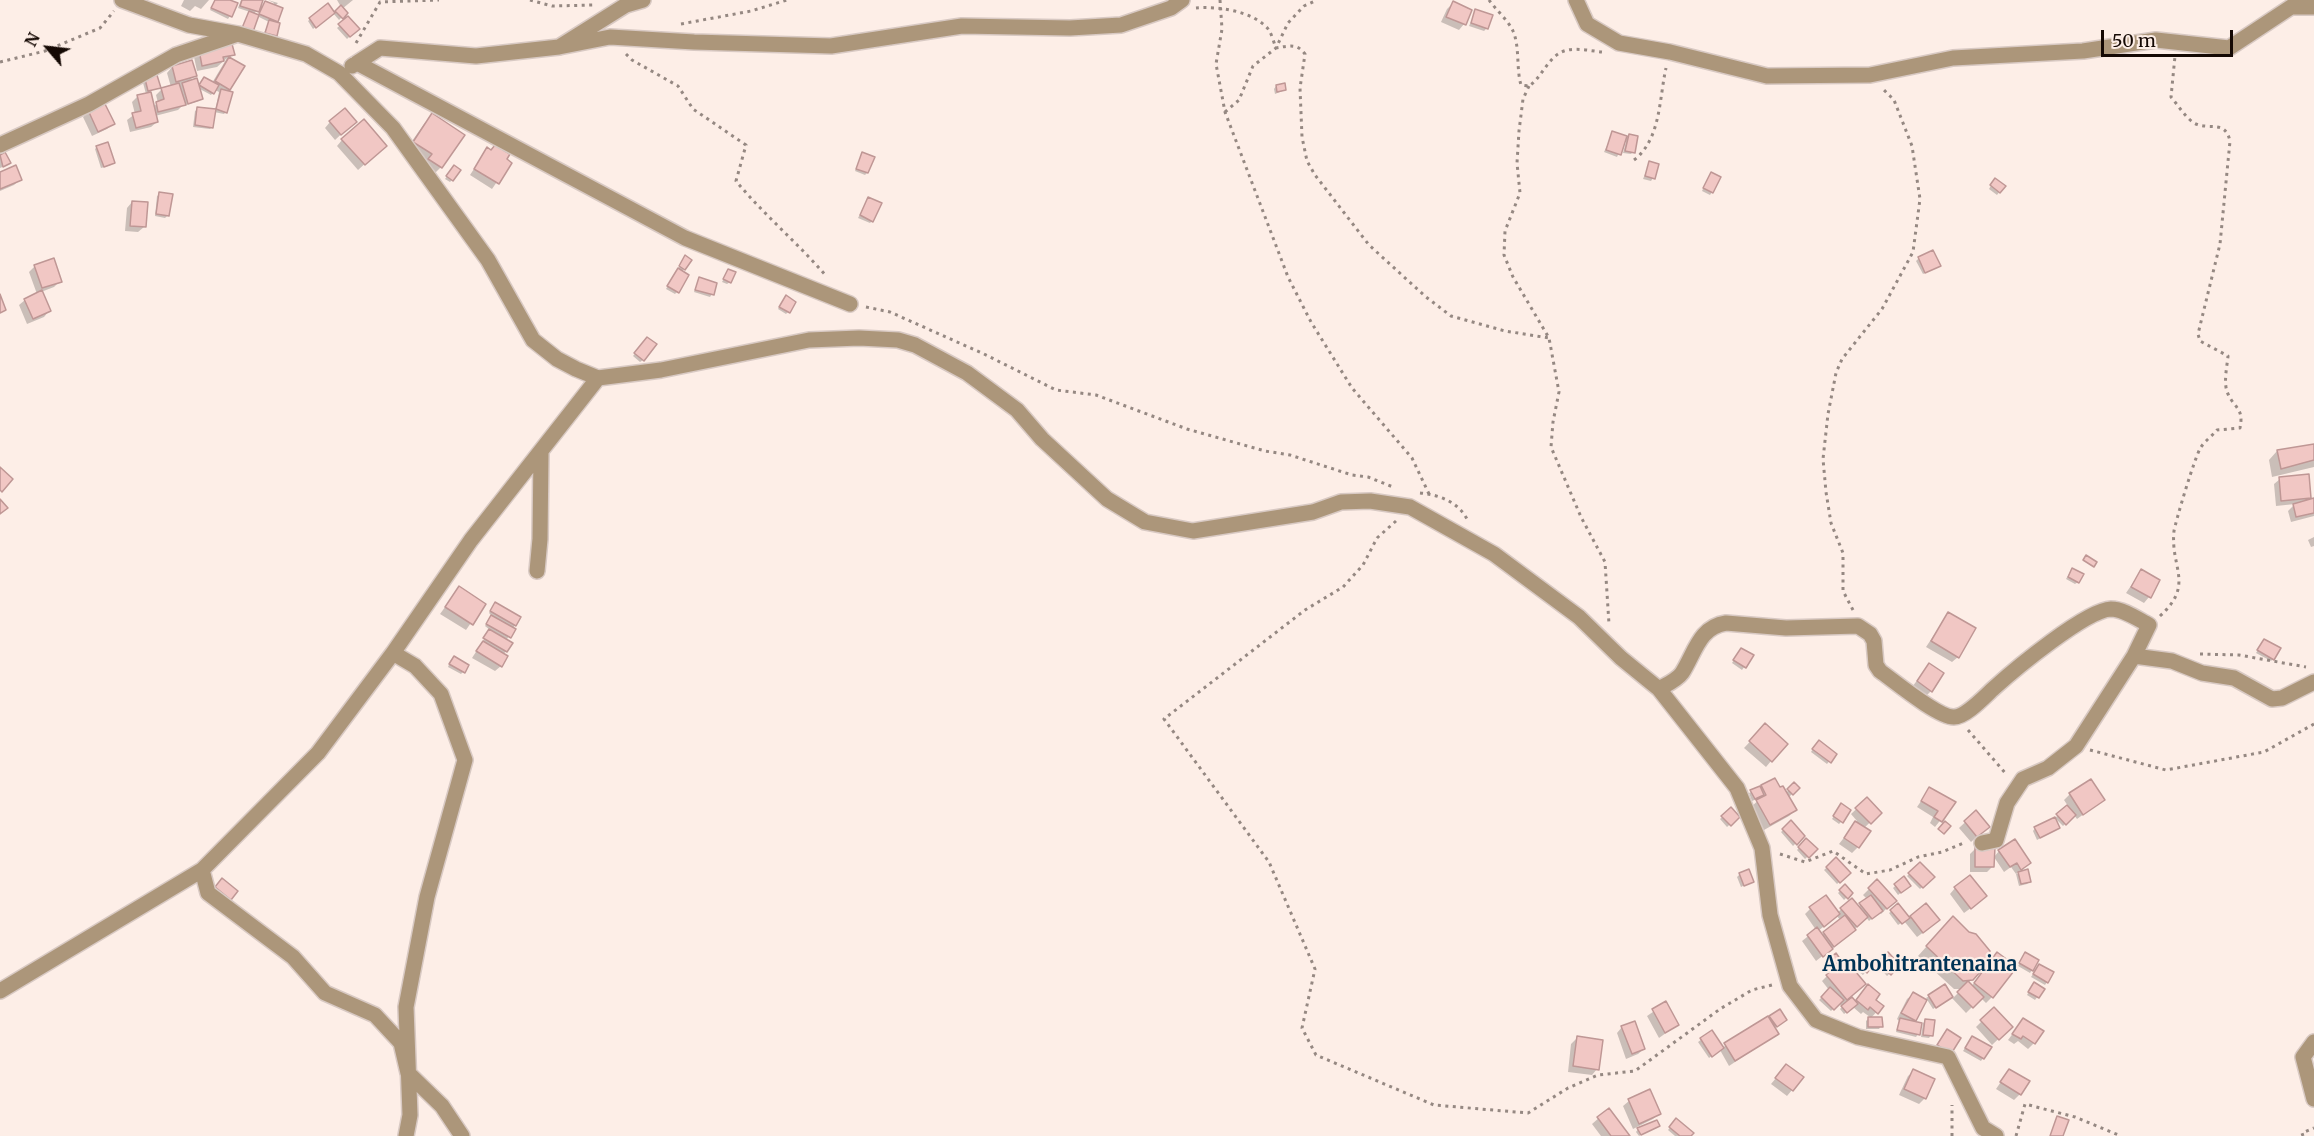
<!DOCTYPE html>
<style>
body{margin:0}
#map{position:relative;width:2314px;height:1136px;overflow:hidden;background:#fdeee7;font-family:Merriweather,serif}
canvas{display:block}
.north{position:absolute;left:18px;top:18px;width:60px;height:60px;-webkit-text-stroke:4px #fdeee7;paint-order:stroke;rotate:298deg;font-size:16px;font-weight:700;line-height:24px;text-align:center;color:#150904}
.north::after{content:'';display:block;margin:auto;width:21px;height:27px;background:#150904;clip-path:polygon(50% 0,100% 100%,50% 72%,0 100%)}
.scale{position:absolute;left:2101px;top:30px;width:132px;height:27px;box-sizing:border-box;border:3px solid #150904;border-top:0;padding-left:8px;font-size:18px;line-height:21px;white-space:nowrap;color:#150904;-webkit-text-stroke:4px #fdeee7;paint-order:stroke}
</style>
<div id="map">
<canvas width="2314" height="1136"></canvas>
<div class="north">N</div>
<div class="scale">50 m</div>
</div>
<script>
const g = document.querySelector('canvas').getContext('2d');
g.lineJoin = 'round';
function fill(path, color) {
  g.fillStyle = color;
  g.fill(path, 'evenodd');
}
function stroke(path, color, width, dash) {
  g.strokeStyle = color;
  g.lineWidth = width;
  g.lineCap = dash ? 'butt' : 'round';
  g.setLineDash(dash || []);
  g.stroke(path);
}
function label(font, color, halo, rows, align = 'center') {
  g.font = font + ' Merriweather,serif';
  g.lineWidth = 4.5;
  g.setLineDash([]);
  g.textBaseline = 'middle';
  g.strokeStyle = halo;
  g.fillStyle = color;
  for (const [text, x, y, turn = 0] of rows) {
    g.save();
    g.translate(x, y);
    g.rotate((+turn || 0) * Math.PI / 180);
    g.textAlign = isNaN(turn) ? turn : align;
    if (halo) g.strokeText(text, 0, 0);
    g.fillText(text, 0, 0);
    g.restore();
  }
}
const shadow = new Path2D(`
 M184 0H209L201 9 195 6 190 11 181 6Z
 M215 0H227L230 16 228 19 210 10Z
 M241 0H261L254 15 258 16 266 2 273 6 274 3 268 0 278 3 275 6 276 21 274 23 275 35 273 38 263 35 269 22 257 16 241 30 250 12 238 8Z
 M337 0H353L342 9 346 13 339 20 333 13 313 29 308 21 327 5 335 13 341 7Z
 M1453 3 1464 24 1459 30 1441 22 1447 9Z
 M1476 11 1487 28 1484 31 1469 26Z
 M348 18 357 29 347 39 337 28Z
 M200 51 233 54 229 59V89L226 92V112L224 114 214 112 212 127 210 129 193 127 195 111 198 109 215 111 219 92 215 90 211 95 198 88 201 99 199 101 186 105 185 103 178 110 155 116 157 122 151 127 130 132 127 120 135 114 132 102 137 97 146 94 142 79 159 87 149 91 153 107 158 103 156 95 162 89 171 87 167 73 172 67 195 75 187 83 198 88 204 78 212 83 227 58 217 67 197 71 194 57Z
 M1276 86 1285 90 1275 94 1274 89Z
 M89 111 113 123 107 129 92 136 83 117Z
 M432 115 441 167 432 176 405 151 424 124Z
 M330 122 349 127 335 140 325 128Z
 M1613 133 1627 138 1629 136 1633 152 1631 154 1623 153 1626 142H1624L1617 157 1604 152Z
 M342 140 379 151 358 170 337 146Z
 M97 147 113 163 111 165 101 168 95 149Z
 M487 149 510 163 492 189 470 175Z
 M863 153 867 173 865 175 855 171Z
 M5 154 7 165 0 168V156Z
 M1650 162 1653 178 1651 181 1643 179Z
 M452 169V180L450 182 445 179Z
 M0 173 20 180 14 185 0 191Z
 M1709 176 1712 192 1710 195 1702 191Z
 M1993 182 2004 186 1997 195 1989 189Z
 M160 194 168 215 165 218 155 216 157 196Z
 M868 199 872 221 870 223 858 218Z
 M132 202 144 227 138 232 125 231 127 208Z
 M1919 258 1939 266 1923 274 1916 261Z
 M683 260 684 269 681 272 677 292 675 294 666 289Z
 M35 266 60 281 54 287 41 292 49 311 44 317 27 324 19 305 25 300 37 294 29 272Z
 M728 271 730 282 727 284 722 282Z
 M699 279 712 294 710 297 694 292Z
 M786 297 788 312 786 314 778 309Z
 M645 341 643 360 640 362 633 356Z
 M2314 445V467L2272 477 2269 460 2277 451Z
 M2280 479 2310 497 2305 502 2314 499V516L2291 522 2288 511 2295 504 2276 506 2274 484Z
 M2314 537V546L2311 547 2308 540Z
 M2141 571 2149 597 2144 603 2126 593Z
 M2070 572 2078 582 2075 584 2066 579Z
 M459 588 484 604 466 630 440 614Z
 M493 606 515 625 506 641V651L503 655 501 666 495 671 472 658 490 630 485 626 492 616 489 613Z
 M1948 614 1958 657 1952 662 1926 647Z
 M2264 640 2273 659 2271 661 2256 653Z
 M1739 652 1752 656 1742 670 1732 663Z
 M451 660 463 672 461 674 448 667Z
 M1929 665 1931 691 1926 696 1912 687Z
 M1760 731 1771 761 1766 767 1744 748Z
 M1816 744 1835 754 1827 764 1811 752Z
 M1794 784 1798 788 1788 798 1795 810 1789 816 1764 830 1751 807 1762 797 1752 801 1749 793 1762 787 1780 789 1786 793Z
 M1930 788 1954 803 1935 827 1930 823 1933 817 1917 807Z
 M2070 794 2103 800 2077 819 2074 815 2063 826 2055 818 2068 806 2064 800Z
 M1867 799 1880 813 1864 828 1858 847 1852 853 1839 844 1857 821 1851 814Z
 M1839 808 1841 822 1839 824 1832 819Z
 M1731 809 1738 817 1727 827 1720 819Z
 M1976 812 1982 832 1971 842 1959 828Z
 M1791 823 1803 836 1793 846 1781 832Z
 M2035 828H2058L2037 840 2033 831Z
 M1806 840 1816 849 1805 859 1797 850Z
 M1976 848 1993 866 1987 872H1970V854Z
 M1999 851 2029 863 2016 874 2027 871 2030 881 2027 884 2019 886 2016 874 2011 867 2004 872 1994 857Z
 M1836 859 1849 873 1837 884 1824 870Z
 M1920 864 1933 877 1920 889 1907 876Z
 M1740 874 1752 881 1741 887 1737 877Z
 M1903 879 1909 886 1898 895 1893 888Z
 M1877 881 1894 901 1881 914 1879 912 1869 921 1866 917 1848 936 1816 961 1802 941 1816 930 1805 914 1810 909 1837 913 1852 900 1858 907 1867 899 1863 895ZM1837 916 1840 920 1822 935 1818 931Z
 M220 882 230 899 228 901 214 890Z
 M1845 886 1851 893 1844 900 1838 893Z
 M1955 888 1979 902 1964 913 1950 894Z
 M1926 905 1932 926 1917 937 1904 921 1898 925 1889 913 1898 906 1909 919Z
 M1944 927 1972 979 1968 983 1971 987 1992 960V997L1986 1003 1981 998 1966 1013 1951 997 1933 1009 1926 998 1944 986 1952 999 1962 989H1954L1918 956Z
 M1888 955 1898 965 1887 976 1877 965Z
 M2023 956 2032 970 2030 973 2018 966Z
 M1826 962H1837L1827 969 1824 965Z
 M1861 962 1871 965 1863 975 1855 969Z
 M2037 968 2047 982 2045 985 2031 977Z
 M1827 976 1854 1002 1862 992 1882 1006 1870 1019 1881 1026 1879 1029H1866V1021L1870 1017 1863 1012 1861 1014 1853 1007 1844 1014 1840 1009 1842 1007 1839 1003 1831 1011 1819 1000 1829 990 1822 981Z
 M2032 986 2043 989 2035 1000 2027 995Z
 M1913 994 1915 1020 1913 1022 1918 1034 1916 1037 1896 1032 1899 1021 1897 1019 1907 999Z
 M1666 1003 1677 1025 1659 1038 1647 1016Z
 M1994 1009 2011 1027 1992 1045 1976 1027Z
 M1770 1017 1783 1022 1774 1028 1777 1034 1729 1066 1720 1050 1709 1058 1698 1042 1712 1032 1722 1048Z
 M1926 1020 1931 1035 1929 1038 1921 1037 1923 1023Z
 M2023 1020 2034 1043 2028 1049 2018 1041 2014 1044 2008 1040Z
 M1622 1027 1644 1049 1638 1054 1626 1059 1617 1033Z
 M1577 1038 1597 1069 1592 1075 1568 1072 1571 1044Z
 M1970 1040 1990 1048 1981 1061 1963 1051Z
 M1786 1066 1792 1090 1787 1096 1771 1084Z
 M2009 1070 2020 1094 2014 1100 1996 1089Z
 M1914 1071 1925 1098 1919 1104 1899 1095 1908 1076Z
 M1649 1091 1659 1113 1653 1119 1633 1129 1623 1106 1629 1101Z
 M1608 1110 1628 1136H1601L1592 1124Z
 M1676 1120 1689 1136H1675L1668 1130Z
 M1658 1126 1639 1136 1636 1132 1638 1129Z`);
const building = new Path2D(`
 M215 0H230L238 3 232 17 211 8Z
 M242 0H263L259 12 240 6Z
 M265 1 283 8 278 22 259 14Z
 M1453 1 1472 10 1466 25 1446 17Z
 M328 3 335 13 316 28 309 18Z
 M341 5 348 13 343 19 335 11Z
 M1475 9 1493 15 1488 29 1471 23Z
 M249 11 259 15 253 32 242 28Z
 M348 16 360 29 350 37 338 24Z
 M269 20 280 23 277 36 265 33Z
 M232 44 235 55 223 57 224 61 202 66 199 50Z
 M229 57 245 66 230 90 215 81Z
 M192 60 197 76 176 82 172 66Z
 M156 72 161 88 148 91 144 75Z
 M204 77 219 85 214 94 199 85Z
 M197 78 203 99 188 104 182 83Z
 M179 83 186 105 158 112 156 102 164 99 161 88Z
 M1285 83 1286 90 1277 92 1276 85Z
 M221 89 233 92 227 113 216 109Z
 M151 92 158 122 136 128 132 113 141 111 137 95Z
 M104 102 115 124 98 132 88 110Z
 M197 107 216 109 213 128 195 125Z
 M345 108 357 122 341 135 329 121Z
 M432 113 465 135 442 168 428 159 432 154 413 142Z
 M364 119 387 146 365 165 341 139Z
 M1612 131 1627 136 1621 155 1606 150Z
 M1629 134 1638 136 1635 153 1625 151Z
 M108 142 115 163 104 167 96 146Z
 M495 145 510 154 507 159 512 163 499 184 474 169 487 147 491 150Z
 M5 152 11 163 3 167 0 155Z
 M862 152 875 157 868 173 856 169Z
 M1649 161 1659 164 1655 179 1645 176Z
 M16 165 22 180 0 189V172Z
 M454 165 461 170 453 181 446 176Z
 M1711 172 1721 177 1713 193 1703 188Z
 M1995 178 2006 186 2000 193 1990 185Z
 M159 192 173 194 169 216 156 214Z
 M868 197 882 203 873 222 860 215Z
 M132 201 148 202 146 227 130 226Z
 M1933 250 1941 266 1925 273 1918 257Z
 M685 255 692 260 685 270 679 266Z
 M54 258 62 282 42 288 34 265Z
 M678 268 689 275 679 293 667 286Z
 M728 269 736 272 731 283 723 279Z
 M699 277 717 283 714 295 695 290Z
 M42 290 51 311 33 319 24 299Z
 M0 294 6 310 0 313Z
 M786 295 796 302 790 313 779 307Z
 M647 337 657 344 644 361 634 353Z
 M2314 444V460L2281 469 2277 450Z
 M0 467 13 479 2 492 0 490Z
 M2309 474 2311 498 2281 501 2279 477Z
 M2314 498V513L2296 517 2293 504Z
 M0 499 8 508 0 514Z
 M2086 555 2097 562 2094 567 2083 560Z
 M2072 568 2084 574 2079 583 2068 577Z
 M2141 569 2160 580 2151 598 2131 587Z
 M459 586 486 604 473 625 445 607Z
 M495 602 521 617 516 626 490 611Z
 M1948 612 1976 628 1959 658 1931 641Z
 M491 615 516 629 511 638 486 624Z
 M489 629 513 643 507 652 483 638Z
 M2264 639 2281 648 2274 660 2257 650Z
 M483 641 508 656 502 667 476 651Z
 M1741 648 1754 655 1746 668 1733 660Z
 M454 656 469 665 465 673 449 664Z
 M1929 663 1944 673 1932 692 1917 681Z
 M1765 723 1788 744 1772 762 1749 741Z
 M1819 740 1837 754 1831 763 1812 749Z
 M1775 778 1780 787 1783 786 1797 810 1770 825 1756 800 1766 795 1761 785Z
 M2091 779 2105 800 2083 815 2069 793Z
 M1794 782 1800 788 1793 795 1787 789Z
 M1760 786 1764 795 1755 799 1750 790Z
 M1929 787 1956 802 1942 822 1934 817 1938 811 1921 801Z
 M1867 797 1882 813 1871 824 1855 808Z
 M1841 803 1851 810 1843 823 1833 816Z
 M2067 805 2076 815 2066 825 2056 814Z
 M1731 807 1740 817 1731 826 1721 816Z
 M1976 810 1990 827 1977 837 1964 821Z
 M2055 817 2060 828 2040 838 2034 827Z
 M1791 820 1805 836 1797 845 1782 829Z
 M1855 821 1871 831 1859 848 1844 838Z
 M1945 821 1951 826 1944 834 1938 829Z
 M1806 838 1818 849 1809 858 1798 847Z
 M2015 839 2031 863 2021 870 2017 863 2010 867 1998 850Z
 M1975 846 1995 847 1994 867H1975Z
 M1836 857 1851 873 1840 883 1826 867Z
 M1920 862 1935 877 1923 888 1908 873Z
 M1749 869 1754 882 1744 886 1739 873Z
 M2028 869 2031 882 2021 884 2018 872Z
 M1970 875 1987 896 1971 909 1954 887Z
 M1904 876 1911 886 1901 893 1894 884Z
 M222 878 238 891 231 900 215 887Z
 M1877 879 1897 901 1887 909 1868 888Z
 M1845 884 1853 893 1848 899 1839 890Z
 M1826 895 1840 914 1824 927 1809 907Z
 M1871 895 1883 911 1872 919 1859 903Z
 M1852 898 1868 917 1857 927 1840 908Z
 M1898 903 1910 918 1902 924 1890 910Z
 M1926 903 1940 920 1923 933 1910 916Z
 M1845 915 1856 930 1834 947 1823 932Z
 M1953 916 1969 932 1976 934 1990 951 1989 962 1973 980 1963 981 1926 946Z
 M1817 927 1833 949 1823 957 1807 935Z
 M1888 952 1900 965 1891 975 1878 962Z
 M1997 952 2017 967 1993 998 1974 983Z
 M2025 952 2039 960 2033 971 2019 963Z
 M1836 953 1841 960 1830 968 1825 961Z
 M1863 958 1873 965 1867 973 1857 966Z
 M1845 959 1866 984 1847 1000 1826 975Z
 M2039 964 2054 972 2048 983 2033 974Z
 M1968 981 1984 997 1973 1008 1957 992Z
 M2034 982 2045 989 2039 998 2028 992Z
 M1868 984 1880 994 1876 1000 1884 1006 1878 1014 1870 1007 1868 1010 1856 1000Z
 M1945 984 1953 997 1936 1008 1928 995Z
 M1830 987 1844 1000 1834 1010 1821 997Z
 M1913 992 1927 1000 1916 1021 1901 1013Z
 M1852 997 1858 1004 1847 1013 1841 1006Z
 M1666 1001 1679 1025 1665 1033 1652 1009Z
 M1994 1007 2013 1027 1999 1040 1980 1020Z
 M1780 1009 1787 1020 1777 1027 1769 1016Z
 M1768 1016 1779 1034 1735 1061 1724 1043Z
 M1868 1017H1882L1883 1027H1868Z
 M1900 1018 1922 1023 1920 1035 1897 1030Z
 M2023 1018 2044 1031 2035 1044 2023 1036 2021 1039 2012 1034Z
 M1925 1019 1935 1020 1933 1036 1923 1035Z
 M1635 1021 1645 1049 1632 1054 1621 1026Z
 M1947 1029 1961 1038 1951 1054 1937 1045Z
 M1712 1030 1724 1048 1712 1057 1700 1038Z
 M1577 1036 1603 1040 1599 1070 1573 1066Z
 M1972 1036 1992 1047 1984 1059 1965 1048Z
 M1786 1064 1804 1077 1793 1091 1775 1078Z
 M1913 1069 1935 1079 1926 1099 1904 1089Z
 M2009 1069 2030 1081 2021 1095 2000 1082Z
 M1650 1089 1661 1114 1639 1124 1628 1099Z
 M1609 1108 1630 1136H1611L1597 1117Z
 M2057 1116 2069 1120 2063 1136H2050Z
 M1676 1118 1694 1133 1691 1136H1680L1669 1127Z
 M1657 1120 1660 1126 1641 1135 1637 1128Z`);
const path = new Path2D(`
 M530 0 552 6 594 5
 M1220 0 1222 29 1216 64 1225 112 1288 277 1311 322 1352 388 1412 458 1429 494
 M1489 0C1496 10 1508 20 1513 31 1520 47 1516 68 1521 85L1529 86C1543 77 1549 53 1568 50 1578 48 1592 51 1602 52
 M1196 8C1218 6 1254 11 1269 30 1272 35 1274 43 1276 48 1289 46 1297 43 1305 54L1300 88 1302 137 1307 161 1315 175 1369 245 1426 297 1451 316 1505 331 1549 338
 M681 24 751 11 787 0
 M356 43 380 2 439 0
 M626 54 632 60 678 86 693 109 746 145 736 181C764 215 798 243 827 277
 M0 62 45 51 100 28 114 11
 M1529 86 1523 99 1519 131 1517 163 1520 193 1505 231 1504 255 1513 277 1549 338 1559 392 1553 422 1551 447 1581 517 1605 562 1609 624
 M1225 112 1239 100 1253 66 1276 48 1288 23 1304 6 1317 0
 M1634 160C1661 139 1659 99 1666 68
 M866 307 890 312 984 354 1056 390 1096 395 1187 429 1265 451 1290 455 1352 475 1368 477 1393 487
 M1420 493C1440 495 1459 502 1468 521
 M1396 521 1377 538 1363 565 1343 587 1305 610 1164 719 1269 862 1315 969 1302 1028 1316 1055 1434 1105 1528 1113 1568 1088 1598 1075 1635 1071 1720 1009 1752 990 1772 985
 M1853 610 1843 591V553L1831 523 1826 492 1823 459 1828 414 1836 373 1842 359 1882 309 1913 252 1920 199 1912 146 1894 100 1883 89
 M2160 616C2195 584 2170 568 2174 531 2176 520 2195 456 2201 447 2205 441 2212 436 2217 430L2240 428C2244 408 2235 409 2228 394 2223 384 2227 367 2228 356L2200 341 2198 334 2220 244 2230 141C2225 119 2209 131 2194 123 2185 117 2178 105 2171 97L2175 56
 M2200 654 2239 655 2306 667
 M1968 730 2007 775
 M2090 750 2166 770 2264 752 2314 724
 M1780 854 1805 862 1833 851 1866 874 1890 870 1918 857 1942 852 1966 842
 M1952 1136V1105
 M2016 1136 2025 1104 2075 1117 2121 1136
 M2303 1136 2302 1133 2314 1128`);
const minor = new Path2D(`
 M122 0 189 25 238 34 306 54 339 73 393 128 488 260 533 340 557 359 576 369 598 378 661 370 809 340 859 338 898 340 915 345 967 373 1017 410 1042 439 1107 499 1145 522 1193 531 1313 512 1341 502 1370 501 1410 507 1494 554 1579 617 1621 658 1659 689 1737 788 1762 848 1770 915 1790 986 1816 1020 1858 1037 1948 1057 1983 1128 1996 1136
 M1576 0 1587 24 1619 43 1670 52 1767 76 1870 75 1953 58 2083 51 2156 40 2229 48 2291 7H2314
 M559 47 610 37 694 42 831 46 962 26 1070 28 1121 25 1171 8 1182 0
 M357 63 685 238 850 304
 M352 66 380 48 476 56 559 47 626 5 643 0
 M0 145 89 104 176 55 235 35
 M537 571 540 539 541 453
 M393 653 415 666 441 694 465 760 427 897 406 1007 410 1115 406 1136
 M2134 656 2172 661 2202 673 2234 678 2272 699 2282 698 2314 682
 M1659 689C1666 685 1677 680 1682 673 1695 653 1699 627 1726 623L1786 628 1858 626 1870 634 1874 641 1876 665 1880 671C1894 681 1939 718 1954 717 1966 717 1985 696 1994 688 2015 669 2086 610 2111 609 2124 609 2139 620 2149 625L2134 656 2076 746 2048 768 2023 779 2007 803 1996 840 1982 843
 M202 870 208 893 293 957 325 993 375 1015 401 1043 408 1073 442 1106 462 1136
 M0 991 202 870 318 753 393 653 471 540 598 378
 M2314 1042 2303 1057 2314 1099`);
const neighbourhoodNames = [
 ["Ambohitrantenaina",1920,965]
];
fill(shadow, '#0003');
fill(building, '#f1c7c4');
stroke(building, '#bf9795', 1.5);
stroke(minor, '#d8c9c3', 18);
stroke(path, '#958882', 3, [3, 4.5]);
stroke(minor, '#ac967a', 15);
label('bold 20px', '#035', '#fdeee7', neighbourhoodNames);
</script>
